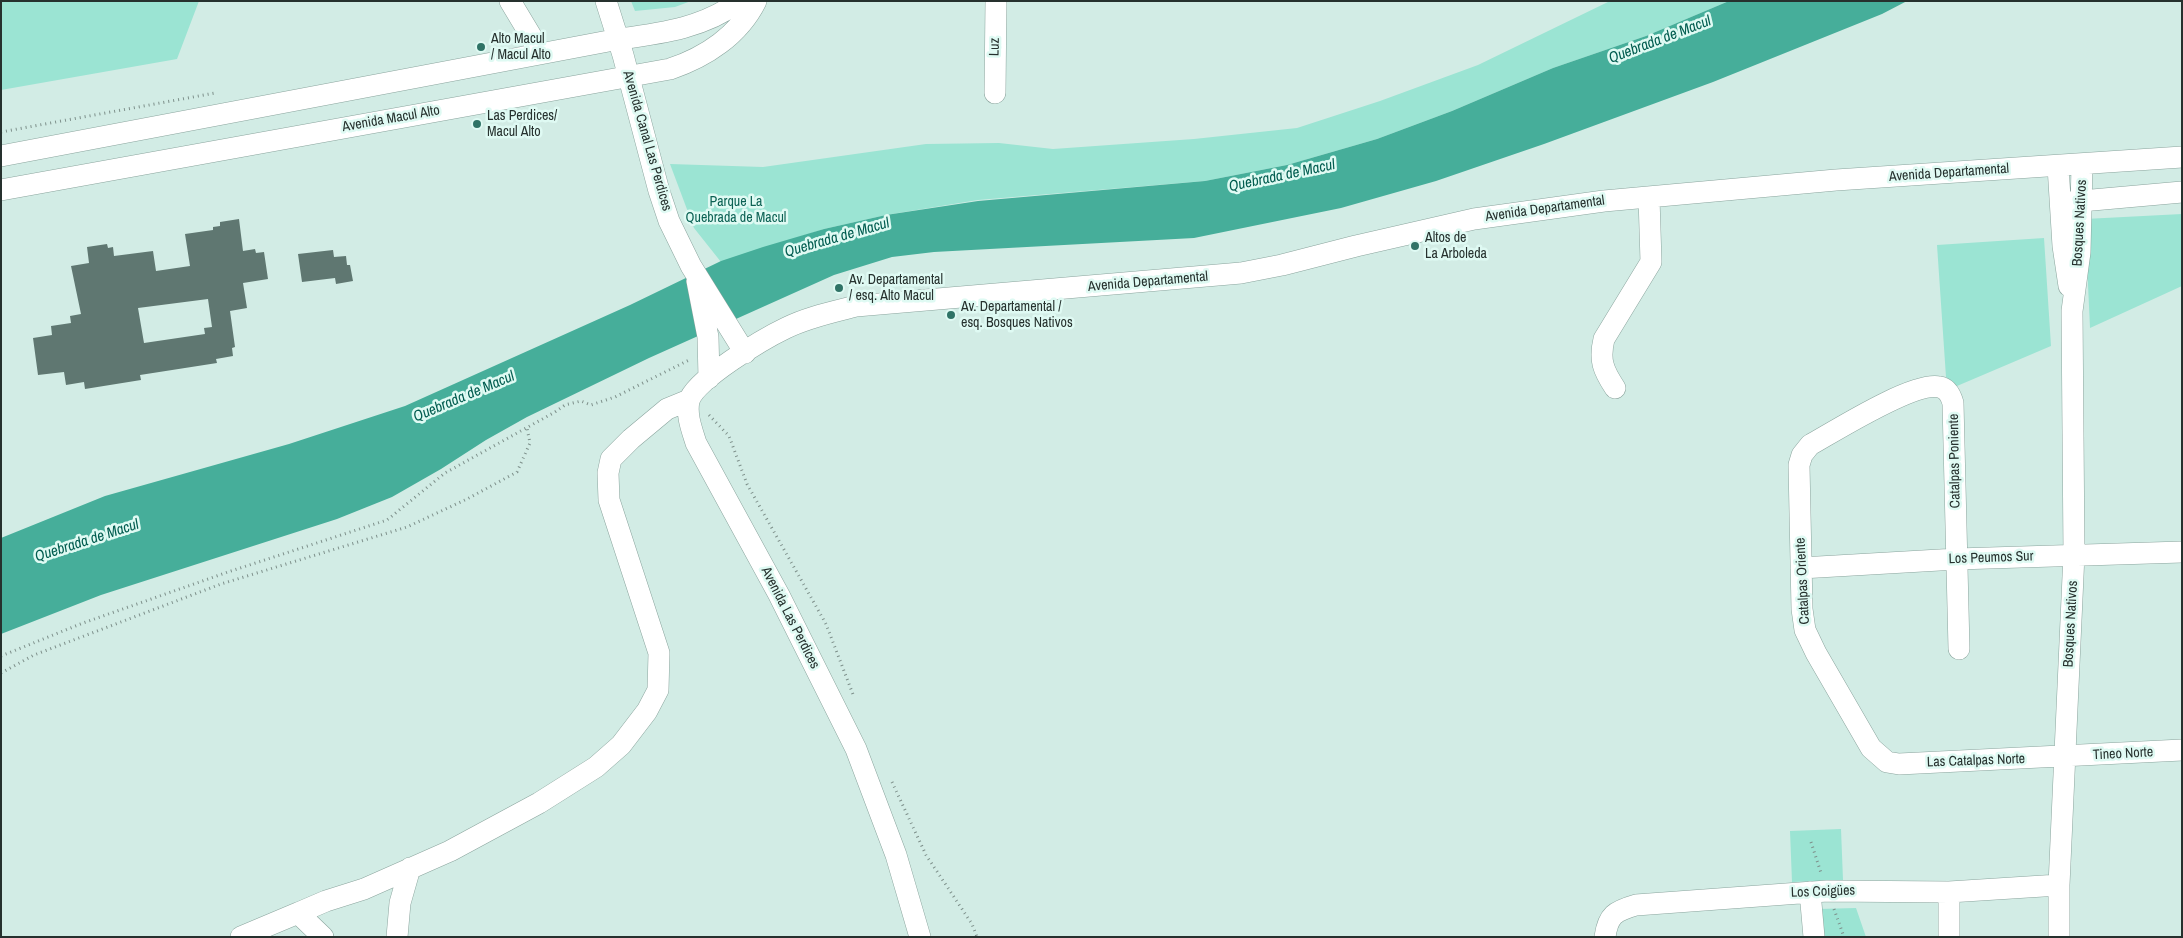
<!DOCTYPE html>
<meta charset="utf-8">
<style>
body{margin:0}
#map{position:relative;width:2183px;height:938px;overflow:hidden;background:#d2ece5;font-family:"Archivo Narrow",sans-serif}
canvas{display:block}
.frame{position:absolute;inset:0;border:2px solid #26312e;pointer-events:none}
</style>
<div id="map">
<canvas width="2183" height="938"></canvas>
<div class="frame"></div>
</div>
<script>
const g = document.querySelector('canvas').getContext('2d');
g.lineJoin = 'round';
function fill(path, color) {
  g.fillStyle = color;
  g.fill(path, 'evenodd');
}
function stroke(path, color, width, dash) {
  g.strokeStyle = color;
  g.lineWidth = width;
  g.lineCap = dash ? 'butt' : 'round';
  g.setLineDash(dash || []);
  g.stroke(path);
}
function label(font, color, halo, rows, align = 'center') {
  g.font = font + ' "Archivo Narrow",sans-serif';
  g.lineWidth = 5;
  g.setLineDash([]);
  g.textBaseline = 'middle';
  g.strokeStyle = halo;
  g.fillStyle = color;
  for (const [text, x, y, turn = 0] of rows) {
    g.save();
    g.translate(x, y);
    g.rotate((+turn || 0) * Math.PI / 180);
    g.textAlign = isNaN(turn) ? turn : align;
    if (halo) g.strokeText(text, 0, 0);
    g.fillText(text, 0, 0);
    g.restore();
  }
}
const green = new Path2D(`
 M1 1H199L177 59 1 90Z
 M631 1H691L675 7 635 11Z
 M1610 1H1729L1646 36 1553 68 1452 111 1377 139 1287 165 1205 181 978 200 886 215 824 229 721 262 694 228 670 164 763 167 926 144 999 143 1053 149 1194 139 1297 128 1380 101 1478 65Z
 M2182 214V286L2090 328 2085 219Z
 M2044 238 2051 346 1957 386 1946 377 1937 245Z
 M1841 829 1843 880 1792 882 1790 831Z
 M1856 908 1866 937H1822L1818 909Z`);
const water = new Path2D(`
 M1729 1H1907L1882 14 1713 82 1544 144 1436 181 1341 208 1194 238 934 252 892 257 834 275 649 358 527 417 486 440 441 469 392 497 337 519 101 595 1 634V538L105 496 289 444 405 406 630 305 721 261 763 247 824 229 886 215 978 201 1205 181 1287 165 1377 139 1452 111 1553 68 1646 36Z`);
const building = new Path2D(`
 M239 219 243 251 255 249 256 253 264 252 268 279 243 283 247 308 230 311 235 347 232 348 233 356 216 359 217 363 140 375 141 380 85 389 84 382 66 385 64 372 38 375 33 338 52 335 51 326 71 323 70 316 81 314 71 266 89 263 87 247 107 244 108 248 113 247 114 256 153 251 156 271 190 266 185 234 213 230V227L220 226V222ZM208 299 212 327 204 328 205 334 144 343 138 308Z
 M333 250 334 257 346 256 347 265H350L353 281 336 284 335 278 302 282 298 254Z`);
const path = new Path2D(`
 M1 132 215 93
 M709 415 729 436 747 484 826 624 854 697
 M1 656 83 623 228 572 387 520 445 473 555 412 565 405 581 401 591 405 615 397 689 360
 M1 673 34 655 221 584 407 527 467 499 517 472 530 443 527 428
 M892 782 926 855 972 924 977 937
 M1811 842 1821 873
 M1834 909 1844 937`);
const minor = new Path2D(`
 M510 1 531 36 538 54
 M606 1 623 55 659 191 669 221 691 266 745 353
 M995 93 996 1
 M1 156 619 39C663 33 703 28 740 1
 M2058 166 2063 246 2069 286
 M1 190 670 69C706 57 739 35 756 1
 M2070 202 2182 192
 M697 281 708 337 709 378
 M1615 388C1603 370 1599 360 1604 339L1651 262 1649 197
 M1801 568 1957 559 2182 552
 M1959 649 1953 403C1951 396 1947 388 1939 387 1914 381 1835 431 1810 445L1802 455 1799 465 1802 609 1805 630 1816 653 1871 748 1887 762 1899 764 2182 750
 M1810 892 1814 937
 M298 913 326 901 364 889 450 851 539 803 596 767 621 745 647 711 658 690 659 653 609 500 608 473 611 459 631 439 667 409 689 400
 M241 937 298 913 323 937
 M397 937 400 903 410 868
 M920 937 896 855 856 749 779 595 696 443C692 430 686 415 689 401 694 380 765 338 786 328 808 317 833 312 856 306L1241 273 1282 265 1356 246 1474 219 1604 201 1836 180 2182 157
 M1605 937C1608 915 1615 911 1636 905L1827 891 1949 892 2059 885
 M1949 937V892
 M2059 937V885L2074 554 2072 311 2080 252 2082 165`);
const markers = [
 [481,47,5,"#2f7366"],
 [477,124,5,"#2f7366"],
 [1415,246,5,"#2f7366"],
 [839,288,5,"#2f7366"],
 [951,315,5,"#2f7366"]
];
const poiNames = [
 ["Alto Macul",491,39],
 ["/ Macul Alto",491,55],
 ["Las Perdices/",487,116],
 ["Macul Alto",487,132],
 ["Altos de",1425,238],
 ["La Arboleda",1425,254],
 ["Av. Departamental",849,280],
 ["/ esq. Alto Macul",849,296],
 ["Av. Departamental /",961,307],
 ["esq. Bosques Nativos",961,323]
];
const streetNames = [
 ["Luz",995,47,-89],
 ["Avenida Macul Alto",391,119,-10],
 ["Avenida Canal Las Perdices",647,141,74],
 ["Avenida Departamental",1949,173,-4],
 ["Avenida Departamental",1545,209,-8],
 ["Bosques Nativos",2080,223,-87],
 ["Avenida Departamental",1148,282,-5],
 ["Catalpas Poniente",1955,461,-91],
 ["Los Peumos Sur",1991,558,-2],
 ["Catalpas Oriente",1803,581,-93],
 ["Avenida Las Perdices",790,618,63],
 ["Bosques Nativos",2071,624,-87],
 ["Tineo Norte",2123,754,-3],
 ["Las Catalpas Norte",1976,761,-2],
 ["Los Coigües",1823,892,-2]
];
const parkNames = [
 ["Parque La",736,202],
 ["Quebrada de Macul",736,218]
];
const waterNames = [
 ["Quebrada de Macul",1660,40,-21],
 ["Quebrada de Macul",1282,176,-12],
 ["Quebrada de Macul",837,238,-16],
 ["Quebrada de Macul",464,397,-23],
 ["Quebrada de Macul",87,541,-18]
];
fill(green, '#9be4d3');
fill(water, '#46ae9a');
fill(building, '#5f7771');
stroke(minor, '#8aa49d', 22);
stroke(path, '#7e908b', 3, [1, 4]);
stroke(minor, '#fff', 21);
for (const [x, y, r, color] of markers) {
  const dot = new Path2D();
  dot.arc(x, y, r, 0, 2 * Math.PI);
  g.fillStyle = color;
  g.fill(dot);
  stroke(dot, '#dffaf3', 2);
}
label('14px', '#26312e', '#dffaf3', poiNames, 'left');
label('14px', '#26312e', '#dffaf3', streetNames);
label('14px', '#0c6254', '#dffaf3', parkNames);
label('italic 15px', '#005c4f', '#dffaf3', waterNames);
</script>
